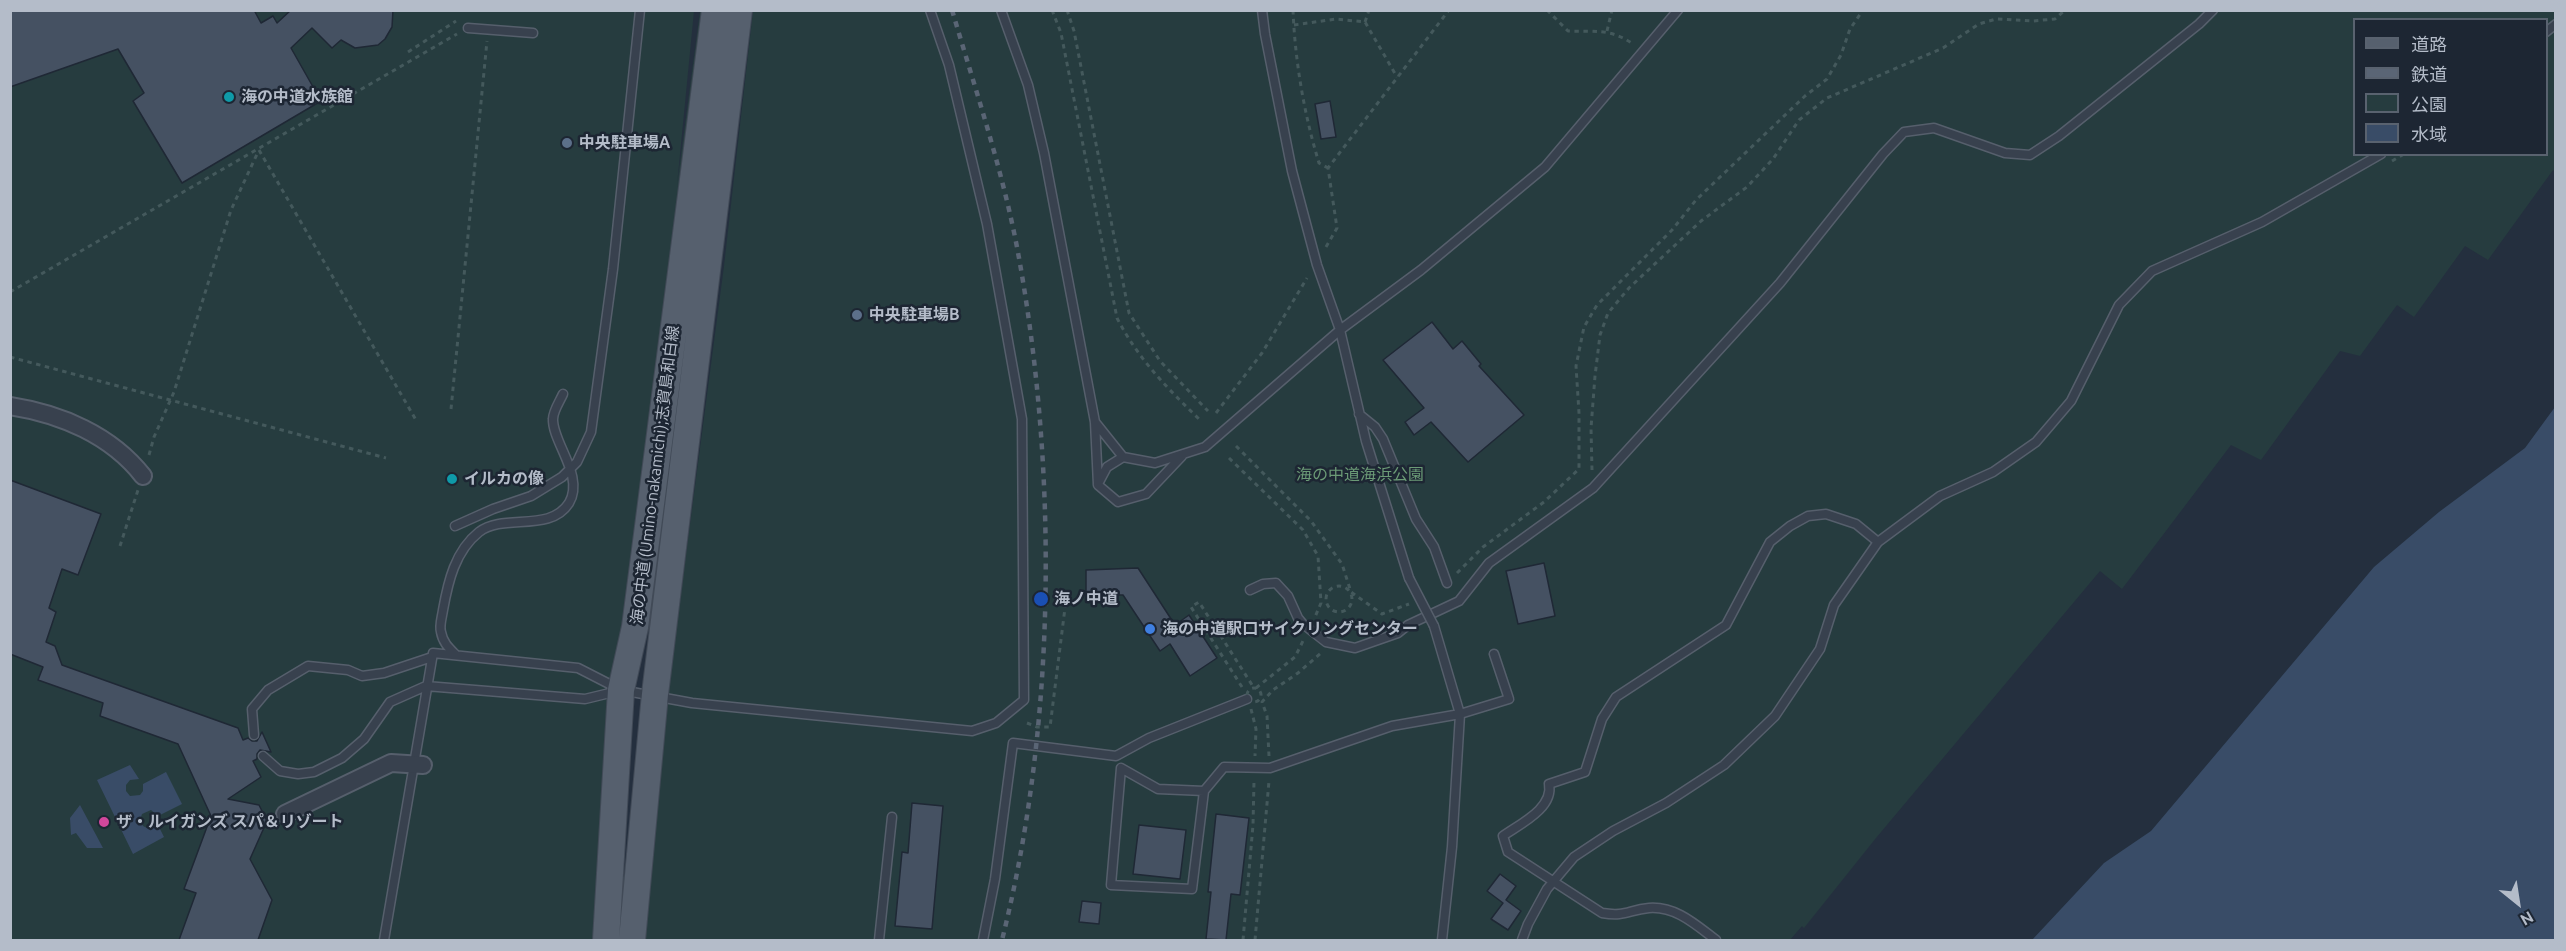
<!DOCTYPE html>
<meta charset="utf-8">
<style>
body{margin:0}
#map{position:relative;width:2566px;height:951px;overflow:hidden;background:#242f3e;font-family:Ubuntu,"Noto Sans JP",sans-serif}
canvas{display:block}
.frame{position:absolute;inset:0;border:12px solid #b4bcc9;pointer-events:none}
.legend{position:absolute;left:2353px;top:18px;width:195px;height:138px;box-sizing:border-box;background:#1d2633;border:2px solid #59626f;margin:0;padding:8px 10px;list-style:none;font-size:18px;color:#b4bcc9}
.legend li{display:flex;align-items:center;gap:12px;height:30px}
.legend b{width:30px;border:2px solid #59626f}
.north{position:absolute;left:2488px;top:873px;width:60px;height:60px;-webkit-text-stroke:4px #1d2633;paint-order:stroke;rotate:150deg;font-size:16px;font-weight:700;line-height:24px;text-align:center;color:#b4bcc9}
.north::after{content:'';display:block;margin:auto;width:21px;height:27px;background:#b4bcc9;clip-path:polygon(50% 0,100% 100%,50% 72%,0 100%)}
</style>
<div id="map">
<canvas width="2566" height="951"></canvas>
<div class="frame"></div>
<ul class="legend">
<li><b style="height:8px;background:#56606e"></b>道路</li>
<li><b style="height:8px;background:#5a6575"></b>鉄道</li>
<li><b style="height:16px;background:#263c3f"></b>公園</li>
<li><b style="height:16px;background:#394c67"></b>水域</li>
</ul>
<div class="north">N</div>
</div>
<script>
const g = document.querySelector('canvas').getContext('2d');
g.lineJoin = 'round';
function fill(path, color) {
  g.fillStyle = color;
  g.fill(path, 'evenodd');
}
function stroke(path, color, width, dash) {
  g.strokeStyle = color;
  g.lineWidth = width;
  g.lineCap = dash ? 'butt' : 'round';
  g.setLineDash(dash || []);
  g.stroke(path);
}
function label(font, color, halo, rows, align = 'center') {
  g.font = font + ' Ubuntu,"Noto Sans JP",sans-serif';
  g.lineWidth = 5;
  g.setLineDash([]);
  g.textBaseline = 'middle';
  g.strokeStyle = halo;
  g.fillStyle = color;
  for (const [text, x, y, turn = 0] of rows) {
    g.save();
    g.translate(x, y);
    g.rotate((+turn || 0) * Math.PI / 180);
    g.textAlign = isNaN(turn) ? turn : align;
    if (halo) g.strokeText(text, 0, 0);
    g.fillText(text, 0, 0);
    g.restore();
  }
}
const green = new Path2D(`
 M11 11H694L677 185 700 11H707L599 940H11Z
 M753 11H2555V172L2553 170 2488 260 2465 246 2414 317 2397 305 2360 356 2340 351 2261 460 2231 445 2122 589 2100 571 1876 838 1804 928 1802 926 1790 940H644L660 752 724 266ZM2354 20H2546V154H2354Z`);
const water = new Path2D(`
 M2555 407V940H2032L2104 863 2151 831 2374 567 2439 512 2525 448Z
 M130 765 139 779 130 780 126 785V791L130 796 140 795 143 791V784L166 772 182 804 158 816 151 810 142 814 140 820 143 826 149 829 158 825 164 837 133 854 97 780Z
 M80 805 103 848H87L76 833 71 835 70 818Z`);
const building = new Path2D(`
 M10 10H254L261 23 273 16 277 23 291 10H393L392 27 385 39 378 45 355 48 341 40 332 48 312 28 291 48 321 101 182 183 133 101 144 93 118 49 10 87Z
 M1330 101 1336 137 1321 139 1315 104Z
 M1432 322 1453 349 1462 341 1481 364 1479 366 1524 415 1468 462 1431 422 1414 435 1405 422 1424 408 1383 360Z
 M10 480 101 514 78 575 62 569 49 608 56 612 46 642 55 646 62 665 238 728 243 740 248 738 252 741H257L262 732 271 752 260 750 257 754V759L253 761 261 777 228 799 259 805 267 821 250 859 272 900 258 940H179L196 893 184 889 211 816 178 744 100 716 103 703 38 680 43 667 10 654Z
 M1544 563 1555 616 1518 624 1506 571Z
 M1138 568 1175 625 1189 615 1217 658 1190 676 1170 644 1160 651 1123 595H1086V570Z
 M912 803 943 806 932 929 895 926 902 852 908 853Z
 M1216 814 1249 818 1240 895 1231 894 1226 940 1206 939 1211 892H1208Z
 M1139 825 1186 830 1180 879 1133 874Z
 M1500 874 1516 886 1506 900 1521 911 1508 930 1491 919 1503 903 1487 891Z
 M1082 901 1101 903 1099 924 1079 922Z`);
const path = new Path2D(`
 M1052 10 1061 33 1117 318C1138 359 1168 389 1200 420
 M1067 10 1074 31 1129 313 1160 361 1208 411
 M1293 10C1295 61 1304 114 1319 163L1328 168
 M1547 10 1568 31C1595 32 1610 28 1633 44
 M1365 22 1369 10
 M1294 25 1336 19 1365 22 1397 77
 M1607 31 1612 10
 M408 52 456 21
 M259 150 416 420
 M2392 161 2404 154
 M1326 247 1337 228 1328 168 1449 10
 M10 292 457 34
 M10 357 386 458
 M451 409 487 41
 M1216 413 1262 353 1307 278
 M1236 446 1311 521 1342 564 1351 592 1382 614 1409 604
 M149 455 154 437 174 392 231 210 258 152
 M1229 458 1303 530 1318 556 1321 603 1315 617
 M1592 470 1591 428 1595 376 1600 335 1608 313 1629 288 1701 221 1747 187 1773 159 1799 120 1827 98 1943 48 1979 24 1996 19 2033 21 2055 19 2065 10
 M120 546 138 490
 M1457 573 1483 547 1544 502 1579 469V413L1576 366 1584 327 1597 305 1672 230 1696 200 1805 96 1827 79 1841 55 1850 29 1863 10
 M1326 599a13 13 0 1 1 26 0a13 13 0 1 1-26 0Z
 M1347 632 1351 629 1381 623
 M1242 687 1191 607 1199 602 1254 688
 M1247 695a7 7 0 1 1 14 0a7 7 0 1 1-14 0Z
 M1256 688 1295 657 1304 639
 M1251 709 1256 729 1255 756
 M1027 723 1037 727H1050L1067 592
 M1269 756 1267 716 1262 702 1273 690 1298 673 1321 653
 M1243 940 1253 825 1254 781
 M1255 940 1269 781`);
const lane = new Path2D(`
 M1001 10 1028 85 1044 153 1095 422 1098 485 1118 502 1146 494 1182 456
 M1262 10 1265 34 1292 171 1317 265 1340 330 1366 441 1409 578
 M468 28 533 33
 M2546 32 2556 24
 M1359 414 1375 427 1383 439 1416 519 1434 547 1447 583
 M1095 422 1123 457 1155 463 1205 447 1340 330 1421 270 1545 167 1678 10
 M1098 484 1107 467 1123 457
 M455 526 493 509 531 496 562 477 577 462 591 432 613 269 640 10
 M1250 590 1263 584 1276 583 1288 596 1298 618 1303 624 1326 642 1355 648 1398 633 1408 625 1459 601 1489 563 1593 488 1780 283 1883 154 1904 132 1934 128 2005 153 2030 155 2059 136 2199 24 2213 10
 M1434 626 1460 714 1452 847 1442 940
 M456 655C449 648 443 643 441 632 439 626 442 617 443 610 448 582 455 551 479 532 504 513 550 533 569 503 585 476 552 442 553 419 553 411 560 401 563 394
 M254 735 252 709 268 690 308 666 348 670 362 676 384 673 432 657
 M263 756 280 771 298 774 314 772 342 758 364 739 390 702 426 686 585 699 618 691
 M1204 791 1158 789 1121 768 1111 885 1192 889 1204 791 1224 767 1270 768 1392 726 1460 714 1509 699 1494 654
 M384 940 433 653 578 668 621 690 692 703 972 731 996 723 1024 700 1022 419 987 224 949 65 930 10
 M879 940 892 817
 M983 940 995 879 1013 743 1116 756 1149 738 1247 699
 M1522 940 1528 924 1547 889 1574 857 1613 831 1666 803 1724 765 1775 716 1820 649 1834 605 1878 542 1940 496 1993 472 2036 442 2071 401 2119 305 2152 271 2262 222 2381 154
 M1716 940C1696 925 1676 906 1649 908 1628 910 1626 917 1602 913L1508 852 1503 836C1520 824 1554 808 1549 784L1585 772 1602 719 1616 697 1726 625 1770 542 1790 526 1808 516 1826 514 1856 524 1878 542`);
const street = new Path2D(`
 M10 406C61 414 111 435 143 476
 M285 814 391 763 423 765`);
const primary = new Path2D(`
 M606 940 621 690 635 627 715 10
 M632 940 655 694 739 10`);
const rail = new Path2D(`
 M952 10C976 92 1004 174 1019 258 1058 476 1056 725 1002 940`);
const laneBridge = new Path2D(`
 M1409 578 1434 626`);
const markers = [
 [229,97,6,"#0f9aa8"],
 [567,143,6,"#5c6f8a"],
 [857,315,6,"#5c6f8a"],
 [452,479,6,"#0f9aa8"],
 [1041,599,8,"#1a4fb4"],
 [1150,629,6,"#3f7fe0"],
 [104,822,6,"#d1479c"]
];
const poiNames = [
 ["海の中道水族館",241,97],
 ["中央駐車場A",579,143],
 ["中央駐車場B",869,315],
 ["イルカの像",464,479],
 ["海ノ中道",1054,599],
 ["海の中道駅口サイクリングセンター",1162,629],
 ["ザ・ルイガンズ スパ＆リゾート",116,822]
];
const streetNames = [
 ["海の中道 (Umino-nakamichi);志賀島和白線",655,475,-83]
];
const parkNames = [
 ["海の中道海浜公園",1360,475]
];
fill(green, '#263c3f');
fill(water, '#394c67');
fill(building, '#455162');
stroke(building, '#1f2835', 1.5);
stroke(lane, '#565f6c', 11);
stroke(street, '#565f6c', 20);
stroke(primary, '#414a57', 28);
stroke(path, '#44595c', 3, [4.5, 4.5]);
stroke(lane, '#38414e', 8);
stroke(street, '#38414e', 16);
stroke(primary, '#56606e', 26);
stroke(rail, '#5a6575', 4.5, [6, 6]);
stroke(laneBridge, '#565f6c', 11, []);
stroke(laneBridge, '#38414e', 8);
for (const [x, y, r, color] of markers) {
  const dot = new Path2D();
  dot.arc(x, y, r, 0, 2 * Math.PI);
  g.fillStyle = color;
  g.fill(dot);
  stroke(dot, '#1d2633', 2);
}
label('bold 16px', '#b4bcc9', '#1d2633', poiNames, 'left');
label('16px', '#b4bcc9', '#1d2633', streetNames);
label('16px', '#6b9a76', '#1d2633', parkNames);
</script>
